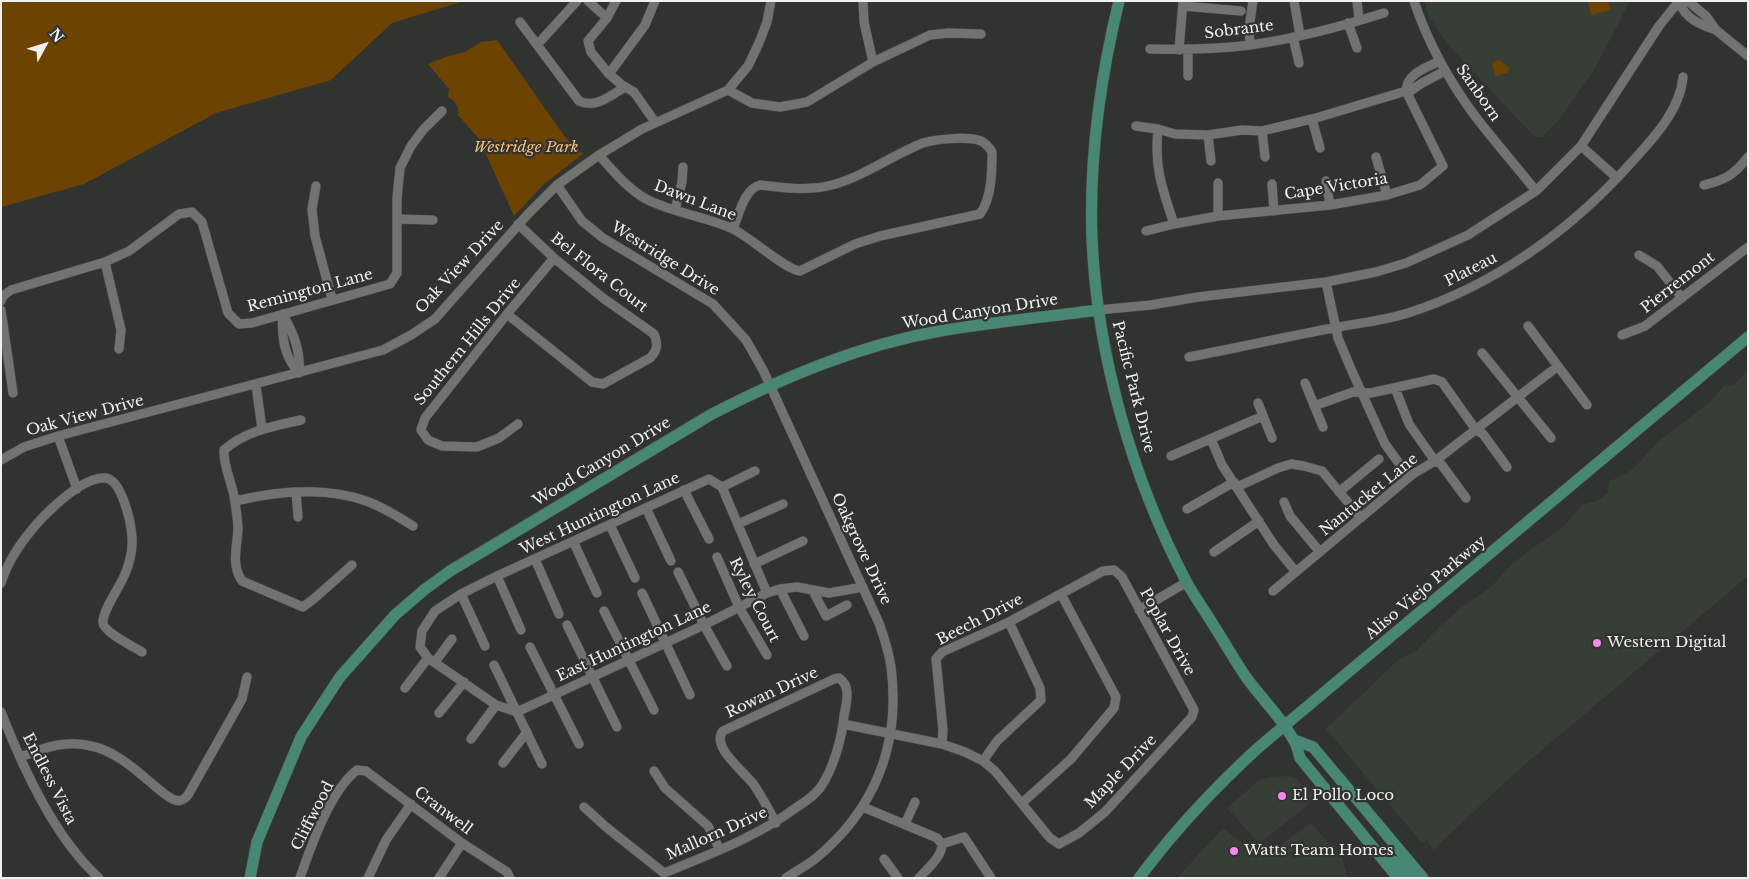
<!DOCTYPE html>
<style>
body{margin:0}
#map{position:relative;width:1749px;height:879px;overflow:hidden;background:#313330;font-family:"Libre Baskerville",serif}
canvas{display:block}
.frame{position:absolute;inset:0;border:2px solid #f0f1ef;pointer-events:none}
.north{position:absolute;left:20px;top:20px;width:50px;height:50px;-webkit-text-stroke:4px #313330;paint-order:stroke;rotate:51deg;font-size:14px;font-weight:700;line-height:20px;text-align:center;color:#f0f1ef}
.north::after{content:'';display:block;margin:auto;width:18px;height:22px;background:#f0f1ef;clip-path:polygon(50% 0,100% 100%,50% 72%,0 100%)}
</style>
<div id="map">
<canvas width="1749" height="879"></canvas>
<div class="frame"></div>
<div class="north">N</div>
</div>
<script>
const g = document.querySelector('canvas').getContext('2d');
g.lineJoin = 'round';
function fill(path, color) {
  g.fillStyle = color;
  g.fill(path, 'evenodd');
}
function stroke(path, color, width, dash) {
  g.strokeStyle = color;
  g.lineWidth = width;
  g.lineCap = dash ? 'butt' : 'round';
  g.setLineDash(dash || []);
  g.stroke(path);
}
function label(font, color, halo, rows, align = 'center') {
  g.font = font + ' "Libre Baskerville",serif';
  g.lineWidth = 4.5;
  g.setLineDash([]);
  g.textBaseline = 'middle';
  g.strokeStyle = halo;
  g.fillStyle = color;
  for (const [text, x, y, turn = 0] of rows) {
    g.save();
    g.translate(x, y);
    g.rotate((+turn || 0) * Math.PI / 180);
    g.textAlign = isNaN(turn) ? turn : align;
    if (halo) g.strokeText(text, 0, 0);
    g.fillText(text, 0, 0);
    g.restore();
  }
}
const built = new Path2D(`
 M1424 1H1630L1594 70 1558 121 1542 137H1537L1532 134 1450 47 1429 17Z
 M1748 371V576L1516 772 1433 850 1427 840 1422 843 1326 729 1398 660 1417 650 1440 626 1462 607 1491 587 1511 565 1534 547 1562 528 1582 505 1599 500 1608 492 1609 482 1632 470 1659 441 1708 404 1725 385H1733Z
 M1284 776 1295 778 1312 794 1313 798 1308 805 1262 841 1256 840 1227 808 1258 781 1270 777Z
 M1311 823 1342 858 1348 878H1177L1223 828 1255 854 1273 850Z`);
const green = new Path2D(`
 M1 1H464L392 23 331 80 216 113 84 184 1 207Z
 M1592 1H1608L1611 10 1591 15 1588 2Z
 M497 40 565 137 583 154 544 184 514 216 479 139 458 115C460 107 454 100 448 97L449 89 428 64 448 56 465 52 481 42Z
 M1498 60 1510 68 1507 73 1495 76 1492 62Z`);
const minor = new Path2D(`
 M588 1 607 18
 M616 1 607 18 588 41 591 52 609 74 622 85 634 92 655 122
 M863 1 864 22 873 62
 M1294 1 1300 35
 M1357 1 1359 19
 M1414 1C1428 43 1449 81 1475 116 1495 142 1516 166 1536 191
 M1679 2H1689L1706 16 1716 30 1748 56
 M1679 2C1685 18 1700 25 1716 30
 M1183 6 1241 11
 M520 22 579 101C596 109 611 95 625 87
 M1348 23 1357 48
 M1293 37 1299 63
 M537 45 577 1
 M1250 45 1249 28 1253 1
 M1150 49C1183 50 1217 49 1250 45 1293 39 1343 26 1384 13
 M1188 49V76
 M1179 50 1183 1
 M1440 61C1426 68 1407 73 1406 91L1443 166 1420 185 1387 195 1330 205 1218 216 1174 224C1162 188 1154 167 1158 129L1175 134 1208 135 1242 130 1262 131 1316 118 1406 91 1412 90 1422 83 1445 71
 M609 74 645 25 655 1
 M728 90 752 103 780 107 807 102 873 62 930 35 948 33 981 34
 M1312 119 1320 148
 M1136 126 1158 129
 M1262 131 1265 157
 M1208 135 1211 161
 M1581 146 1617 178
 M599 155C613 171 627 188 646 199 673 213 705 216 733 229 750 237 786 270 800 271L855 244 880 236 980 214C992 198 992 171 992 152 989 147 985 143 981 141 968 136 936 139 923 143 892 155 865 176 832 185 809 191 783 188 760 185 744 189 739 215 733 229
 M1376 157 1387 195
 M1326 181 1330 205
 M1272 184 1274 211
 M557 185 582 221 603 238 713 304 746 340 763 370 879 623C884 637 889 652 891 667 901 744 875 810 815 859 806 866 796 871 786 878
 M1704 185C1725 180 1734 175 1748 157
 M316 186 312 209 315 236 332 299
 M675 210 682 182 683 167
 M1218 216V183
 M397 219 433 220
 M1146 231 1174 224
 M1639 255 1657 266 1682 298
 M105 262 121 330 119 349
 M1326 282 1338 338 1351 369 1385 444 1409 477
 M1 301 3 296 11 290 105 262 129 251 179 214 192 212 202 222 228 313 239 324 252 323 390 284 397 273V198L400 168 411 146 423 130 442 111
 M1 310 13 393
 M1098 310 1151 305 1198 297 1326 282 1376 272 1406 263 1468 235 1536 191 1581 146 1659 26 1679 1
 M283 314C281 337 284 356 299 373
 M507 314 592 382 603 384 650 358C658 350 658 344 654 334L603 298 554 258 518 224
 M283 315C294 333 301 352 299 373
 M1528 326 1587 405
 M1622 335 1645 326 1748 247
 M1482 353 1551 438
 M1189 357C1237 348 1285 337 1333 328 1358 323 1383 321 1408 313 1493 286 1570 231 1629 165 1652 140 1680 111 1683 77
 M1305 383 1323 427
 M256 385 262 429
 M1395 388 1409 424 1435 461 1441 464 1466 498
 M1258 403 1272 438
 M1314 406 1353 392 1371 393 1434 379 1442 382 1476 430 1483 434 1507 467
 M301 420C274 426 245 431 224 450 223 467 233 484 235 502 236 511 238 520 238 529 237 548 231 565 242 581L303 607 316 597 352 565
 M518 424 499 438 477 447 442 446 428 440 421 430 425 418 507 314 554 258
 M58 436 77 489
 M1211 439 1222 465 1274 545 1296 572
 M1171 456 1263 416
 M1 460 24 447 58 436 383 350 411 335 435 319 528 214 557 185 599 155 642 129 728 90 748 66 759 43 767 22 771 1
 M722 487 755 471
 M1237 487 1278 468 1291 464 1304 466 1322 471 1361 518
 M684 490 709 539
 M296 492 298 517
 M1339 492 1379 459
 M235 501C278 491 327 486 369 502 384 508 399 517 413 526
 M1284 502 1290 516 1320 552
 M646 508 671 561
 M1187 509 1234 482
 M738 524 783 504
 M610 525 635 578
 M573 541 597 593
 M1214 552 1259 521
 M717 557 739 607 767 655
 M535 559 559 614
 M754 564 803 541
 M678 572 704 625 727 666
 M497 576 521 630
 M1 583C9 557 26 535 44 516 57 503 85 477 105 478 122 479 131 523 132 537 133 550 130 562 125 574 120 587 102 611 103 623 104 632 134 647 142 652
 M780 589 804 636
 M813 591 826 616 847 605
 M1273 591 1413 474 1435 461 1558 366
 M642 593 690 695
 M767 593 722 487 709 479 497 576 461 594 435 611 422 631 420 647 428 658 496 705 517 712 704 625 767 593 780 589 797 587 829 593 863 587
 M461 594 485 646
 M1139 610 1187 582
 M604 611 654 710
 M567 625 617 727
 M530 647 579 744
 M435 662 452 639
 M494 665 542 764
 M405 688 428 658
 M1 712C23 768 54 837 99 878
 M439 713 464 682
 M843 724 942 744 965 752 983 761 995 771 1050 838 1059 844 1079 833 1105 812 1192 717 1194 710 1122 577 1114 570 1103 571 1009 622 942 652 936 659 943 730 942 744
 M471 739 496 705
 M21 757C45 747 66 740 91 746 116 751 137 771 156 787 161 791 168 798 175 800 180 802 185 799 188 795L242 699 247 677
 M983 761 997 741 1041 700 1040 688 1009 622
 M503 763 527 732
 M654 771 665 788 708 826 720 850
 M1022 803 1071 759 1114 708 1116 697 1061 594
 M584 807 606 827 664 873C710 854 757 837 797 807 805 802 814 796 820 788 833 770 842 738 844 716 846 703 852 687 839 678L834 679 723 731C710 747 746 773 754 785 762 797 769 810 776 823
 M863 807 937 838 942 844C942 857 928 868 919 878
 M905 824 915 802
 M942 844 964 837 991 878
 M884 859 898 878
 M300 878C311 846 330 791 357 770L366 771 462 843 507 872 510 878
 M368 878 386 840 411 804
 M439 878 462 843`);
const major = new Path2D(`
 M1119 1C1100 79 1089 159 1092 239 1097 355 1132 478 1186 581 1194 596 1205 611 1214 626 1225 643 1235 661 1246 677 1261 698 1281 717 1293 739 1297 744 1298 752 1300 758L1398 878
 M1294 740 1313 747 1423 878
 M1383 860 1396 862 1411 878
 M250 878 257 842 301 737 319 709 340 677 395 615 424 590 450 571 712 414C784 377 860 345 940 331 992 322 1046 317 1098 310
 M1139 878C1175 830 1215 787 1259 747L1748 337`);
const markers = [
 [1597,643,5,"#f888ea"],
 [1282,796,5,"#f888ea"],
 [1234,851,5,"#f888ea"]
];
const streetNames = [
 ["Sobrante",1239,30,-7],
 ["Sanborn",1478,93,55],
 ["Cape Victoria",1336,187,-9],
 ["Dawn Lane",695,201,21],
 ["Westridge Drive",665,259,32],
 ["Oak View Drive",460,267,-47],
 ["Plateau",1471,270,-27],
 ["Bel Flora Court",599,273,38],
 ["Pierremont",1678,283,-38],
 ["Remington Lane",310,291,-15],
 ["Wood Canyon Drive",980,312,-9],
 ["Southern Hills Drive",468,342,-51],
 ["Pacific Park Drive",1133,387,76],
 ["Oak View Drive",85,416,-15],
 ["Wood Canyon Drive",602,462,-31],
 ["Nantucket Lane",1369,495,-39],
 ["West Huntington Lane",600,514,-25],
 ["Oakgrove Drive",861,549,65],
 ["Aliso Viejo Parkway",1426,588,-40],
 ["Ryley Court",754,600,63],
 ["Beech Drive",980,620,-27],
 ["Poplar Drive",1167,632,61],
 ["East Huntington Lane",634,642,-25],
 ["Rowan Drive",772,693,-25],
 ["Maple Drive",1121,772,-46],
 ["Endless Vista",49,779,63],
 ["Cranwell",443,811,37],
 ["Cliffwood",313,816,-63],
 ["Mallorn Drive",717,834,-24]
];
const parkNames = [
 ["Westridge Park",526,148]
];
const poiNames = [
 ["Western Digital",1607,643],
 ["El Pollo Loco",1292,796],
 ["Watts Team Homes",1244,851]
];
fill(built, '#373e35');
fill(green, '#6c4300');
stroke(minor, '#4d4e4c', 10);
stroke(major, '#4d4e4c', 12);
stroke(minor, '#71736f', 9);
stroke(major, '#488773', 11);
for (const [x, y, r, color] of markers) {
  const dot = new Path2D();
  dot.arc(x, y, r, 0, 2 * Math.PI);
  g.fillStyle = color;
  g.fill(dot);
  stroke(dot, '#313330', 2);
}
label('15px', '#f0f1ef', '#313330', streetNames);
label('italic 15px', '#f6be7d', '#313330', parkNames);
label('15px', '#f0f1ef', '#313330', poiNames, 'left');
</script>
